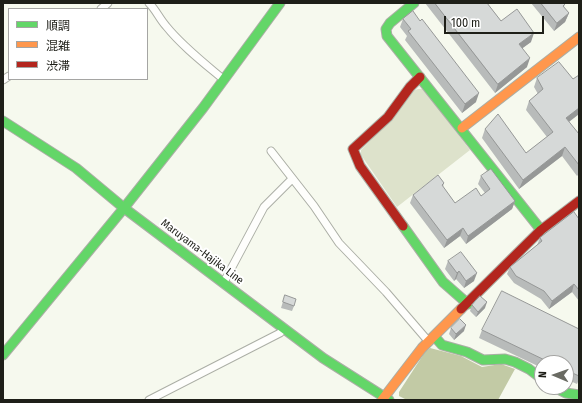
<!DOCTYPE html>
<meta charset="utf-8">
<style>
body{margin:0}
#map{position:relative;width:582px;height:403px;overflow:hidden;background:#f6f9ee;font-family:"Fira Sans Condensed","Noto Sans JP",sans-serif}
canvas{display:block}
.frame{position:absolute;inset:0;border:4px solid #1e1f18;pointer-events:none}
.legend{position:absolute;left:8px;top:8px;width:140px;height:72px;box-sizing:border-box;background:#fff;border:1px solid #a5a5a3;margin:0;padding:5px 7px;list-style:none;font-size:12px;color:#1e1f18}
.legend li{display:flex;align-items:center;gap:8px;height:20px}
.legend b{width:20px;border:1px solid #a5a5a3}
.north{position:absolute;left:534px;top:355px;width:40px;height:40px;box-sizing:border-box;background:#fff;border:1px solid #a5a5a3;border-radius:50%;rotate:272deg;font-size:11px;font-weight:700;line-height:16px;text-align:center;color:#1e1f18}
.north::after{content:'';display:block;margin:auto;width:14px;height:18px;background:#6a6b63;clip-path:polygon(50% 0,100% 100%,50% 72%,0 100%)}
.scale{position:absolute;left:444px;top:16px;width:100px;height:18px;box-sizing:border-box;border:2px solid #1e1f18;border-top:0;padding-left:5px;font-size:12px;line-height:14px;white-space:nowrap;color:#1e1f18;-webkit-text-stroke:3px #fff;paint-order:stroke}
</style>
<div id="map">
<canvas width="582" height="403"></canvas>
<div class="frame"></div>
<ul class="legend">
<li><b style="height:5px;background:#63d668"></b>順調</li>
<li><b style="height:5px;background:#ff974d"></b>混雑</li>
<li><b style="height:5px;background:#b3261e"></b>渋滞</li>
</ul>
<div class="north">N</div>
<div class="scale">100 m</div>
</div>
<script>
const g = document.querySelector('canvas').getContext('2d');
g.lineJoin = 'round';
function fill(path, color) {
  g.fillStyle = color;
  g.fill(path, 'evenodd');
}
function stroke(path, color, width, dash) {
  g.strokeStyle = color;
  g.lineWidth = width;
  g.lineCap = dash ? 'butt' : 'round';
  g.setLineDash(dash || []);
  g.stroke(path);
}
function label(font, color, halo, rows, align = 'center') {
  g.font = font + ' "Fira Sans Condensed",sans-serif';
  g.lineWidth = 4;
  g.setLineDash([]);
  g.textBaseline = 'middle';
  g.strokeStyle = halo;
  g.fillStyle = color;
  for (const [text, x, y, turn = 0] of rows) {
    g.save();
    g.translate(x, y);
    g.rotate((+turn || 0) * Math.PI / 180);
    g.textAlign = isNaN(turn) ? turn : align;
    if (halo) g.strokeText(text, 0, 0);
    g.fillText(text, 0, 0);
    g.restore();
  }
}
const green = new Path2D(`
 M418 89H422L428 95 470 150 397 207 361 155V150L396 114 413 91Z`);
const water = new Path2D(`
 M430 348 461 356 482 367 501 364 515 369 498 400H407L399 396V392L425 352Z`);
const street = new Path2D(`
 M149 3C156 10 159 18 166 26 182 46 204 63 223 79
 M101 9 108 3
 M3 80 9 76
 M271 151 314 206 339 243 386 292 429 342
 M224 282 264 207 292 179
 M149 400 280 333 284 328`);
const fast = new Path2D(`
 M414 3 390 23 386 29 387 36 541 230
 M3 121 76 168 124 208 323 358 389 400
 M403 226 443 282 468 304
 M435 337 442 345 467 352 483 360 505 359 515 362 529 369 542 379
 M3 355 124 208 203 108 280 3
 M554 387 566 393 579 395`);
const slow = new Path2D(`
 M462 128 579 37
 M382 400 422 348 461 309`);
const jam = new Path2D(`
 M403 226 360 166 353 149 388 117 410 87 420 77
 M461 309 541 230 579 201`);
const wall = new Path2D(`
 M425 3H487L501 21 531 42 522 48 527 67 495 93Z
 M531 3H564L565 4 564 7 569 13 565 22 554 31Z
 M403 19 476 102 462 113 405 40 407 36 400 27Z
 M579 75V114L569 122 579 134V174L577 176 562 156 519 189 482 138 485 129 526 153 547 137 526 110 529 101 538 94 534 87 537 78 573 79Z
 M481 176 515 201 512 209 466 244 460 236 444 248 410 203 413 195 444 183 443 187 455 203 481 196 485 193 478 184Z
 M579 219V301L572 292 549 309 541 299 514 283 507 274 510 267 537 245 540 238Z
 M448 261 474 281 464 288 456 279 454 281 445 269Z
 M285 295 294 306 292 311 281 308Z
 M472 305 485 308 476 317 470 311Z
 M451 328 464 331 454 340 449 334Z
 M579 329V380L577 384 566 379V363H542V368L479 338 482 330Z`);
const shadedWall = new Path2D(`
 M569 13 565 22 554 31 557 23Z
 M534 33 531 42 516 53 519 44Z
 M530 58 527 67 495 93 498 84Z
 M479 93 476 102 462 113 465 104Z
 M579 108V114L562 127 566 118Z
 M565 147 562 156 519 189 523 180Z
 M515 201 512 209 466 244 468 236Z
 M463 228 460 236 444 248 447 240Z
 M459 271 456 279 454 281 457 273Z
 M477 273 474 281 464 288 466 281Z
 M574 284 572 292 549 309 552 301Z
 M487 302 485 308 476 317 478 312Z
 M466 325 464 331 454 340 456 334Z`);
const building = new Path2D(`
 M435 3H487L501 21 517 9 534 33 519 44 530 58 498 84Z
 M541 3H564L565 4 563 6 569 13 557 23Z
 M413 11 420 21 422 19 479 93 465 104 408 31 411 29 403 19Z
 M559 62 573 79 579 75V108L566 118 579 134V165L565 147 523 180 485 129 498 114 526 153 553 132 529 101 543 89 537 78Z
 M491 169 515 201 468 236 463 228 447 240 413 195 438 175 444 183 442 185 455 203 476 188 481 196 490 189 481 176Z
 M574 212 579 219V290L574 284 552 301 544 291 516 276 510 267 542 241 540 238Z
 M461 252 477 273 466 281 459 271 457 273 448 261Z
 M502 291 579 329V376L566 370V363H551L482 330Z
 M285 295 296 299 294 306 283 302Z
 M480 296 487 302 478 312 472 305Z
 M460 319 466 325 456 334 451 328Z`);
const streetNames = [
 ["Maruyama-Hajika Line",202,252,37]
];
fill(green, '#dde2cb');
fill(water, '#c2caa5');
stroke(street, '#abaea5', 9);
stroke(fast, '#abaea5', 11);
stroke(slow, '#abaea5', 11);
stroke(jam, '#abaea5', 11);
stroke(street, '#fefefc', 7);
stroke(fast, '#63d668', 9);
stroke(slow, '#ff974d', 9);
stroke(jam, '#b3261e', 9);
fill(wall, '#b8bbba');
fill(shadedWall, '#969897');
fill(building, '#d6d9d8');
stroke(building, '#969897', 1);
label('11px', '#1e1f18', '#fff', streetNames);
</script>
